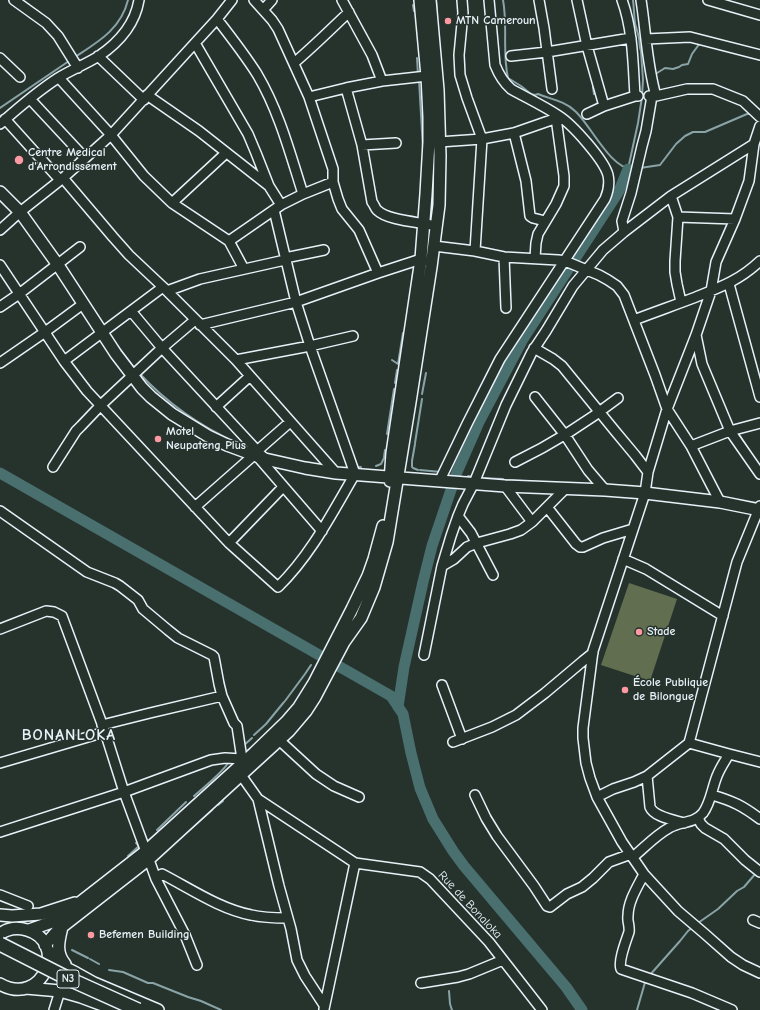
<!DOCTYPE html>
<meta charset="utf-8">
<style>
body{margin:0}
canvas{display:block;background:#26332d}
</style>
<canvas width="760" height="1010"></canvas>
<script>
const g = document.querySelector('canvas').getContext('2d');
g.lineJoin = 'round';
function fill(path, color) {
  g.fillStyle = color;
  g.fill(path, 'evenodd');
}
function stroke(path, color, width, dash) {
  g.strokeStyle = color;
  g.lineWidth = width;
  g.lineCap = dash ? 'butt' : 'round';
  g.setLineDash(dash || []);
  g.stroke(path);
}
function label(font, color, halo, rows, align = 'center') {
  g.font = font + ' "Comic Neue",sans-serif';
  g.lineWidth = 3;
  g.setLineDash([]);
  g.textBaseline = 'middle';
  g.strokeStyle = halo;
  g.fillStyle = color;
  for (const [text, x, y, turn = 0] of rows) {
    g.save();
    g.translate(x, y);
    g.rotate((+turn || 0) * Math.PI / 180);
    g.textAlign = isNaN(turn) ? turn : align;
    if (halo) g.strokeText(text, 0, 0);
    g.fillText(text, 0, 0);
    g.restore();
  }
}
const green = new Path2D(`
 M629 583 677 599 650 681 601 665Z`);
const stream = new Path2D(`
 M436 0 437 11
 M503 0C508 26 502 52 508 78L521 86 531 94 535 95 538 94C550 99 565 101 575 111 590 124 611 170 633 169
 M413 5 414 11
 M75 57C98 42 121 29 128 0
 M417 58 418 75
 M654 76 657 73 665 68 673 69 679 67 682 65 688 64 692 54 700 43
 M419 80 423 149
 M593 87 594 94
 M0 108 69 61
 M640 168 660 165 676 144 685 136 693 132H705L747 114H751
 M628 169 638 123 642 97 643 80 641 51C639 47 640 43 639 38 638 33 636 28 635 23 634 15 634 8 633 0
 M411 292 413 273
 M113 340 136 370
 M392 360 398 364 403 333
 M139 373C167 403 199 426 237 443
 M395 383 397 370
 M422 394 426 373
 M738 433 753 456
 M387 434 394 389
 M415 443 422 399
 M384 457 385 450
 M314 464 324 465
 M376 466 381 464 384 458
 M355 467H361
 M412 467V461L415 444
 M413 468 418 470
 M420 470 441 472
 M452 475 459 476
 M468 476 474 477
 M480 478 503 479
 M505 480 541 482
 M285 701 305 674 311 665
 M502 717 509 713
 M254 735 266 724 284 702
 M242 747 252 738
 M194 796C206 785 220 775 229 762
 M218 805 223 801
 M157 830 186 802
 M187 832 212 810
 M128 856 139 846 136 843
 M698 923 718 909 737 891 744 887 756 873
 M72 950 88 958
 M90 959 99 964
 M109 970 123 972 148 983H153L188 997 201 1001 221 1010
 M649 976 680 941 688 931 693 927
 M449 991 450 1004 452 1010
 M637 1010 646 979`);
const river = new Path2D(`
 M0 473 391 696 403 714 411 753 420 788 433 819 453 851 464 866 566 987 582 1010
 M398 707 404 667 423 582 432 546 457 472 479 422 523 339 619 191 628 169`);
const minor = new Path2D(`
 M14 0 46 23 58 36 78 68
 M254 0 272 20 278 29 309 97 333 169V182L338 199 342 209 359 230 378 273
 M342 0 372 55 382 81
 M462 0 463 13 459 55 460 75 467 98 482 139 475 251
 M539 0 544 28 552 89
 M577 0 587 46 604 106
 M622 0C633 30 633 64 635 96
 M641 0C646 32 647 65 656 96
 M708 0 760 15
 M263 10 272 0
 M217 19C231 37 245 55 257 74 279 111 290 153 303 194
 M646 39 690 37 760 55
 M195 43 248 134 256 153 269 186 281 205
 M98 56 144 100
 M511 56 547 52 631 38
 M0 58 20 77
 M294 63C313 47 331 29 349 12
 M59 78 111 135 144 176 172 203 229 241 244 269
 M346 88 362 145 372 202C374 204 375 208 377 210 388 221 421 222 436 226
 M147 95 199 131 269 186
 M649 96H656L687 89H713L743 101 760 117
 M309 97 346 88 382 81 427 76
 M30 99 85 158
 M587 114 604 106 635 96H638
 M5 119 60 180
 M0 124C18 108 38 91 58 78 71 70 86 64 99 56 118 43 135 24 139 0
 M514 133 526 181 530 216 533 218 545 221
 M439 142 482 139 514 133 560 117
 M754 144 749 181 735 219 716 262 711 291 696 335 667 409 648 472 645 493 593 651 583 728V738L586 763 590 778 597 797 622 842 644 874 678 911 705 934 731 957 743 965 760 973
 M362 145 396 143
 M63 178 113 237 129 255 163 287 236 360 336 473
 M671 196 678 217 675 261V272L677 284 681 302
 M172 203 226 153
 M678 217 735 219
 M0 230 20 212 63 178 111 135 195 43 217 19 232 0
 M624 232 622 221 631 193 642 146 646 131 652 96
 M229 241 281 205 303 194 333 182
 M434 246 475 251 504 257 558 260 565 261 599 275 608 280 617 286 624 295 655 375 667 409 691 446 720 502
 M504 257 506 308
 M285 258 324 250
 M535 258 536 243 538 234 556 204 564 186V176L556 118
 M0 265 64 361 87 391 229 543 278 587C311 555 332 513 355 474L310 346 296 302 274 210
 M729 284 760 397
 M167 291 200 279 285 260
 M0 307 19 294 80 247
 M131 311 162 348 264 458
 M634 320C655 312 675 305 696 297 721 287 740 280 760 261
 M200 325 296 302 378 273 421 259
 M696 335 702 364 730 431 760 474
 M534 348 553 359 562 366 615 431 635 455 648 472
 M236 360 310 346 353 336
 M64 361 163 287
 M0 363 45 332 83 304
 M535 397 565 435 588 470 605 490
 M216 407 250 376
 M691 446 730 431 760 423
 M257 451 290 422
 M258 457 322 531
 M515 462C552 444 586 423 618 398
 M53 467 76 431 81 426 101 405 162 348 195 320
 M440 480 467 424 500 359 605 199C608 192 610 184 608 175 604 160 573 125 559 116 544 106 527 98 511 89 503 82 499 75 495 65L489 0
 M505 486 532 522
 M195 507 254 455
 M547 507 576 544 580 547H583L603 538 633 529
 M0 511 87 572 115 583 120 586 138 600 143 609 168 630 178 638 212 655 214 657 219 684 222 696 234 723 237 726 242 759 244 762 248 767
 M458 516 471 533 493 575
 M229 543 283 487
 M623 559 646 569 723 616
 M442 566 454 559 467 547 477 543 510 534 521 530 532 522 566 488
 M0 629 46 611 54 612 62 616 105 732 124 792 152 868 156 879 185 935 197 965
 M424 655 442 566 451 536 458 516 463 504 474 483 506 405 532 352 546 331 573 286 603 250 624 232 671 196 754 144 760 126
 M442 685 462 739
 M102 725 150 713 222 696
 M279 740 316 774 334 786 359 797
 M453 742 492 727 516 715 545 693 583 661 593 653
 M689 743 729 754 760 762
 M0 763 105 732
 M241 775 258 799 355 863 420 872 430 879 489 942 542 1010
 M647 776 650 807C654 817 674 820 684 823
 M475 795 486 818 497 836 534 886 547 906 550 907 567 894 582 887 593 878 609 862 631 854
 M712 795C733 801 743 806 760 819
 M597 797 613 789 634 782 647 776 689 743 737 562 760 506
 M258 799 279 886 291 929 297 960 305 976 324 1005
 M698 818 701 824 705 828 724 839 745 860 760 872
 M0 832 124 792 211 760 225 758 242 759
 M633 857C645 847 656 835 669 828 680 821 694 824 703 813 711 802 712 788 717 776 720 768 725 761 729 754
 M644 874C638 886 628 901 628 916 627 921 630 926 629 932 626 941 618 961 621 969L692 993 732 1010
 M156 879 160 875 162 874C191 889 220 909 251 915 264 918 276 918 288 918
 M0 895 28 906
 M753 920 760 923
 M421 983 458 977 469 974 503 960
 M324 1009 355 863
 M54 1010 60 991`);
const major = new Path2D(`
 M0 192 20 212 58 265 116 354 142 388 151 397 172 414 208 436 227 445 265 459 305 468 336 473 505 486 605 490 645 493 720 502 760 510
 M390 481 392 453 421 259 426 194 429 142V117L427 76 420 0
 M0 915 12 916 41 914 75 903
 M62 927C59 940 55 952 65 964
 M29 930 52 922 60 918 146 851 254 753 286 722 299 707 314 683 352 609 368 576 374 559 383 526
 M0 934C8 928 17 927 27 930 69 942 43 1008 0 984
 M45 945 58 930 149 859 289 731 306 711 315 697 344 642 361 618 374 587 387 542 410 402 431 267 439 205 440 156 438 90 430 0
 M47 949 56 961 62 966 76 973 94 983 158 1010
 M26 988 60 991 81 997 116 1010`);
const highwayBridge = new Path2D(`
 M0 944 67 978 138 1010`);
const markers = [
 [448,21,4,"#ff9aa2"],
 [19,160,5,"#ff9aa2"],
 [158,439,4,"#ff9aa2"],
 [639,632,4,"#ff9aa2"],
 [625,690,4,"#ff9aa2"],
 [91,935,4,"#ff9aa2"]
];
const shields = [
 [68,979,22]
];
const shieldNames = [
 ["N3",68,979]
];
const poiNames = [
 ["MTN Cameroun",456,21],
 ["Centre Medical",28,153],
 ["d'Arrondissement",28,167],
 ["Motel",166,432],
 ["Neupateng Plus",166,446],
 ["Stade",647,632],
 ["École Publique",633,683],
 ["de Bilongue",633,697],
 ["Befemen Building",99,935]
];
const streetNames = [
 ["Rue de Bonaloka",470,905,47]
];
const districtNames = [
 ["BONANLOKA",69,735]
];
fill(green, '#616e4f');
stroke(stream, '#89a3a6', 2);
stroke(river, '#4a6f6f', 11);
stroke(minor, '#e8f1f8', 12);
stroke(major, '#e8f1f8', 14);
stroke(minor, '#26332d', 9);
stroke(major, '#26332d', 11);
stroke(highwayBridge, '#e8f1f8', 16, []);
stroke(highwayBridge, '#26332d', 13);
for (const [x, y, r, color] of markers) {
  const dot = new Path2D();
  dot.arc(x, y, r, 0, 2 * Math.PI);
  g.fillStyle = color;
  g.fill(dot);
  stroke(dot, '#26332d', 1.5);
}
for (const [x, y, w] of shields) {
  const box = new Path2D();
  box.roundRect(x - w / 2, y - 9, w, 18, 3);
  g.fillStyle = '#26332d';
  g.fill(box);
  stroke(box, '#e8f1f8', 1);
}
label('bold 11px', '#e8f1f8', null, shieldNames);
label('bold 12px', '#e8f1f8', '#26332d', poiNames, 'left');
label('12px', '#e8f1f8', '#26332d', streetNames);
g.letterSpacing = '1px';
label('bold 16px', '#e8f1f8', '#26332d', districtNames);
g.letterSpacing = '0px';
</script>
